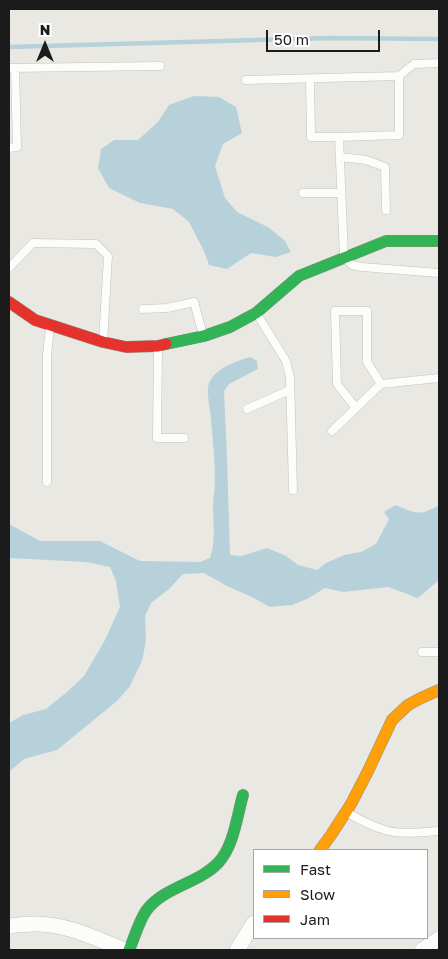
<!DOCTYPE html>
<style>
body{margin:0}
#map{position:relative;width:448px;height:959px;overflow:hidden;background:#e9e8e3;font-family:"Golos Text",sans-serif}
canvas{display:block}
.frame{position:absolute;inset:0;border:10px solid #1b1b1b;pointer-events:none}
.legend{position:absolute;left:253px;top:849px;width:175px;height:90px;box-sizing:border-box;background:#fff;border:1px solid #a4a4a4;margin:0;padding:6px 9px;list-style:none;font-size:15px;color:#1b1b1b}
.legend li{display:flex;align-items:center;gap:10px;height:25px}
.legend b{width:25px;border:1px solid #a4a4a4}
.north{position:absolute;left:20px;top:20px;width:50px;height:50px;-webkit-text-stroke:4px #fff;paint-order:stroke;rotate:0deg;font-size:14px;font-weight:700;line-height:20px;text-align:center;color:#1b1b1b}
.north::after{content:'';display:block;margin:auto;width:18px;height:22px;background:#1b1b1b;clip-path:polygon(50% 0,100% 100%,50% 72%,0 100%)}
.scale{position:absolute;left:266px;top:30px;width:114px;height:22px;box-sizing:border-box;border:2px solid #1b1b1b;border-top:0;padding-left:6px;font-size:15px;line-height:18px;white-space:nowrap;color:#1b1b1b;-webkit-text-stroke:4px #fff;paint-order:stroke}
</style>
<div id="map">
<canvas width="448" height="959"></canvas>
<div class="frame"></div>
<ul class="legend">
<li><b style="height:6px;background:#30b455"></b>Fast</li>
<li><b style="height:6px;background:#ff9f0a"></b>Slow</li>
<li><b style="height:6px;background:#e5322d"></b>Jam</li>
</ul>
<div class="north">N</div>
<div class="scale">50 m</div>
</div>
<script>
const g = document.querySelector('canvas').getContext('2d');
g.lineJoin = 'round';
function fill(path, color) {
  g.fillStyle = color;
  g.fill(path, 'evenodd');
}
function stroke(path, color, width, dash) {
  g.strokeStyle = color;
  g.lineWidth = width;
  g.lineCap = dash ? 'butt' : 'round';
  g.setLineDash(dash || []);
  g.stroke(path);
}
const water = new Path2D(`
 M194 96 219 97 236 107 242 133 223 144 215 166 225 198 237 212 268 227 285 241 291 252 276 257 251 253 227 269 209 265 204 251 189 222 173 209 140 203 109 188 98 168 101 149 114 140H138L158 122 169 105Z
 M250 357 257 361 258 369 229 384 224 391 227 457 230 555 241 556 267 548 286 556 298 565 317 570 326 563 344 555 361 552 376 544 389 519 384 512 395 505C415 513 419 517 439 505V580L418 598 388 587 343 592 325 588 307 599 292 605 270 607 254 598 227 586 204 573 183 574 169 589 151 603 145 616 146 641 142 661 130 686 117 701 57 750 24 759 9 772V723L23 715 46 709 67 692 84 676 105 640 120 607 116 581 110 567 86 562 9 558V524L40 541H100L140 561 200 562 210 558C216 541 213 522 213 505 213 497 215 490 215 482 215 462 213 441 211 421 211 409 204 388 211 379 219 367 237 361 250 357Z`);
const stream = new Path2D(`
 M9 47 328 38 439 39`);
const lane = new Path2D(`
 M9 68 160 66
 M399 76 414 64 439 63
 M310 79 311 137H339
 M246 80 399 76V135L339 137 344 257 352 265 362 267 439 273
 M9 148 17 147 15 68
 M340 157 366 160 385 167 386 210
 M303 193H341
 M9 268 33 243 96 244 108 256 103 342
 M143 309 167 308 194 302 203 335
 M257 314 286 361 290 377 293 490
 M158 348 157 438H184
 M356 408 337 384 335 311H367V362L381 384
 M247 409 290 390
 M332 431 381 384 439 378
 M47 482V355L50 327
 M422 652H439
 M346 812C358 819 371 826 385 830 402 835 422 832 439 831`);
const street = new Path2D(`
 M9 926C17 925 25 924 33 924 65 923 95 938 124 950
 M237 950 254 923
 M422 950 439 939`);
const fast = new Path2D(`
 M166 344 204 336 230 327 256 313 299 276 386 241H439
 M129 950C134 939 139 921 146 911 163 887 198 884 218 863 234 846 237 816 243 795`);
const slow = new Path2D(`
 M320 850 331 835 351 804 368 771 392 720 408 705 419 699 439 690`);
const jam = new Path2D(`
 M9 302 35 320 103 342 126 347 158 346 166 344`);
fill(water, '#b7d1db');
stroke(stream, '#b7d1db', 4.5);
stroke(lane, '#c2c2bf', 9);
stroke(street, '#c2c2bf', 16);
stroke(fast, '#8e917d', 12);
stroke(slow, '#8e917d', 12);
stroke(jam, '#8e917d', 12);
stroke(lane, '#fcfcfb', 8);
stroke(street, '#fcfcfb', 15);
stroke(fast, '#30b455', 11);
stroke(slow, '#ff9f0a', 11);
stroke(jam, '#e5322d', 11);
</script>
